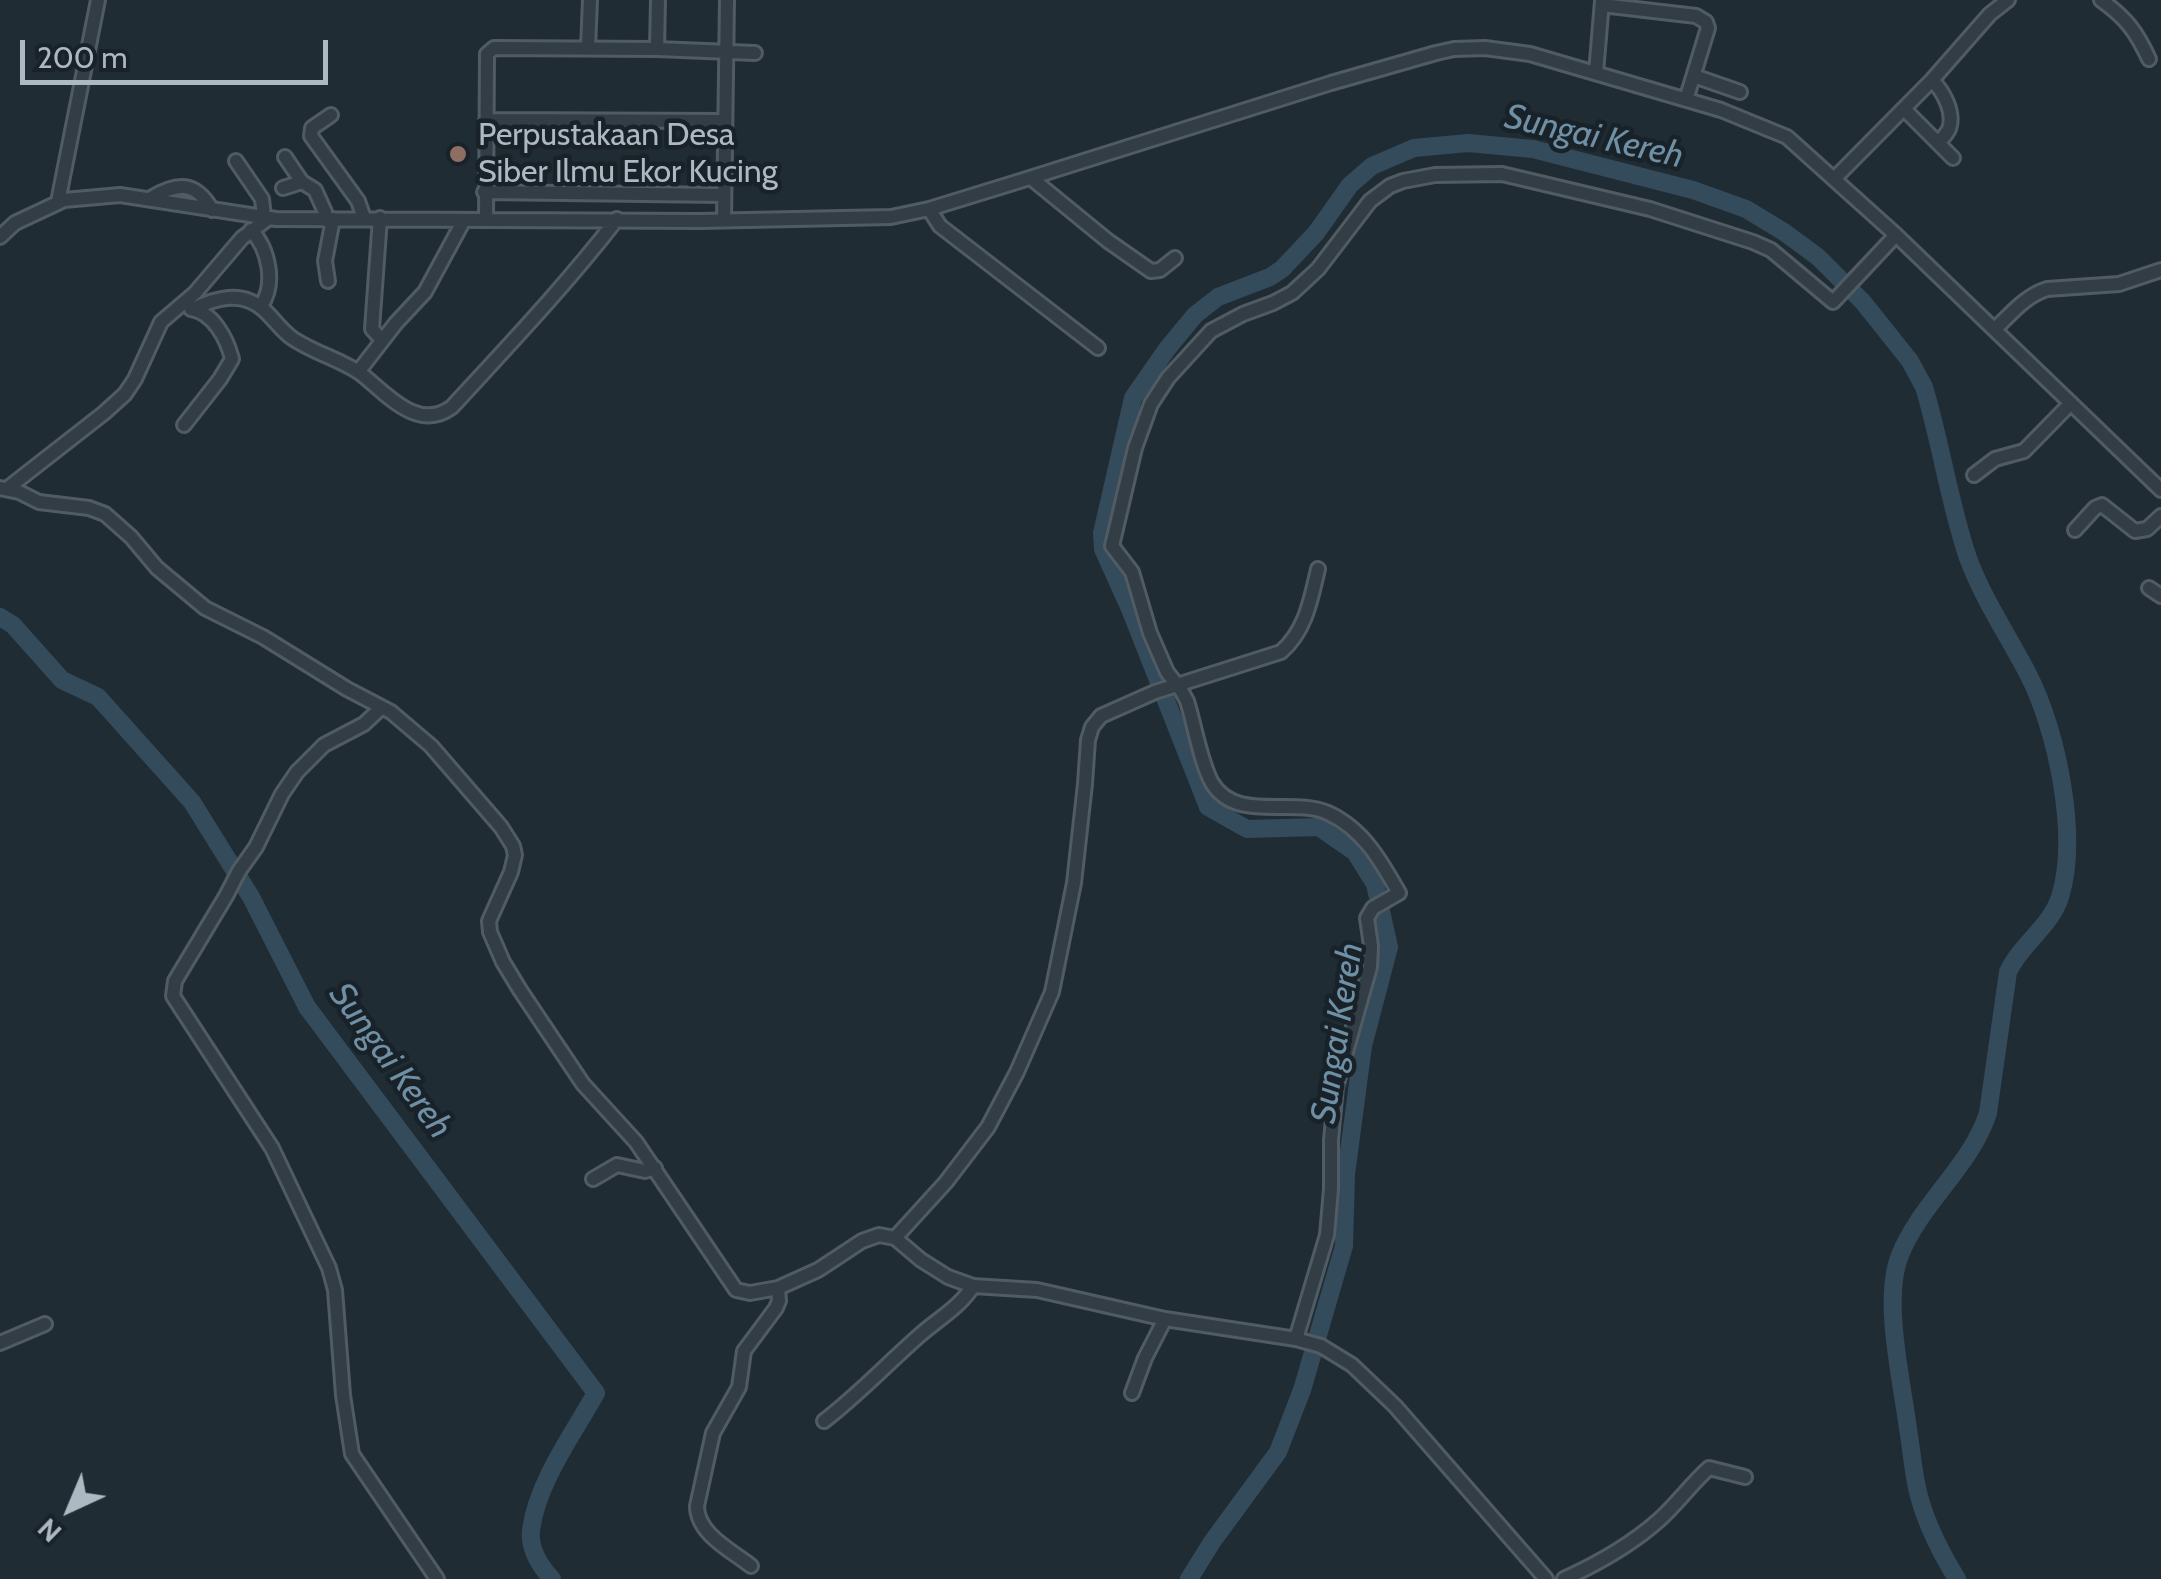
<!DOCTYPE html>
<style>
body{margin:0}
#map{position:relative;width:2161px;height:1579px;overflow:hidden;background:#202c34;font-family:Cabin,sans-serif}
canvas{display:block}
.north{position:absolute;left:20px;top:1459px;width:100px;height:100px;-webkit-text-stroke:8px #192229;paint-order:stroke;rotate:224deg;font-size:28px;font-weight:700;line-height:40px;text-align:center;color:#adb9c2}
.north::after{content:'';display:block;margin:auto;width:35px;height:45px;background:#adb9c2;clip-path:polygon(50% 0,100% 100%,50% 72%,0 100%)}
.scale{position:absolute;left:20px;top:40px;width:308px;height:45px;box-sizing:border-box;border:5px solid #adb9c2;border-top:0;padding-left:12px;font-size:30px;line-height:35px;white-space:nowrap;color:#adb9c2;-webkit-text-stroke:8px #192229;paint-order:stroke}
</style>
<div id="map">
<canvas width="2161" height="1579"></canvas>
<div class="north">N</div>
<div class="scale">200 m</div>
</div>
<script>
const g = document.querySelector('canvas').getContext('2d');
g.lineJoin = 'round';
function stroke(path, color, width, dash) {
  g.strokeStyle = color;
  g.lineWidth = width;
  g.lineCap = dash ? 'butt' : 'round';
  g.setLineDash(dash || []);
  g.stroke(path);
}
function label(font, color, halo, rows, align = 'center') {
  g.font = font + ' Cabin,sans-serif';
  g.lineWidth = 9;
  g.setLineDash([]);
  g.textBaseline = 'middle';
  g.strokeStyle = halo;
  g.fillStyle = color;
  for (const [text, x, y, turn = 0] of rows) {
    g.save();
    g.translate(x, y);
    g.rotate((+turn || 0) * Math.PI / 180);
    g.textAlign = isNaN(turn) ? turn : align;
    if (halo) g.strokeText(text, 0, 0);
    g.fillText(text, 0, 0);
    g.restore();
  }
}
const river = new Path2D(`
 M0 617 13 625 62 680 98 697 192 802 251 897 307 1007 596 1393C573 1434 537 1483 531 1530 529 1548 540 1566 552 1579
 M1189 1579 1212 1542 1278 1452 1302 1390 1344 1246 1346 1174 1363 1046 1389 947 1375 884 1355 852 1319 827 1247 829 1208 807 1130 609 1103 549 1102 533 1133 398 1167 349 1195 315 1218 297 1270 277 1282 269 1316 233 1350 185 1372 166 1414 148 1468 143 1533 149 1693 190 1746 209 1784 232 1818 257 1863 302 1910 361 1924 387C1941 443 1949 502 1968 558 1983 599 2008 635 2028 674 2057 730 2079 836 2060 897 2051 926 2020 945 2008 972L1988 1113C1971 1166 1921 1203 1900 1255 1882 1299 1902 1381 1908 1429 1912 1451 1913 1475 1919 1496 1927 1526 1941 1553 1957 1579`);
const minor = new Path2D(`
 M2101 0C2126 18 2136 31 2149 59
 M1602 5 1696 16 1706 22 1708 28 1686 100
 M588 48 590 0
 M657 49 658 0
 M1596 73 1602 1
 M1694 76 1740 92
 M1932 80C1943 91 1955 112 1949 129 1947 133 1941 140 1938 143
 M1904 109 1953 158
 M331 115 312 128 311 136 358 201 364 218
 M486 120 725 121
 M285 157 302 182 315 190 325 212V220
 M236 161 262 199 264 217
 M1031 178 1108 241 1151 271 1160 270 1175 258
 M1835 178 1932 80 1990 14 2008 0
 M283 188 302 182
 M484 192 724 195
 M151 198C177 182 196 181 212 210
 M58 202 98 0
 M929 209 940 226 1098 348
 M380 218 372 329 382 340
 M486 220 487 54 494 48 657 49 755 53
 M724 220 727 0
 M251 230C269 249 276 284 261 306
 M0 237 15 223 64 200 120 195 276 219 700 221 891 217 929 209 1020 181 1331 83 1436 53 1454 49 1485 48 1530 54 1721 110 1787 137 1896 235 2161 490
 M328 281 325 261 333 219
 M193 309C216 298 242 290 264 310 274 319 281 330 292 338 312 352 339 359 360 373 385 392 417 433 452 407 508 346 566 285 617 219
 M1995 329C2011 314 2025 296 2047 289L2119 284 2161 270
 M358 372 396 323 425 292 464 220
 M184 425 220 379 232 359C227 339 213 312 191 309
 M1974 475 1995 459 2024 451 2071 403
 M0 488 19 492 39 502 89 508 105 514 131 537 157 568 205 608 263 637 347 689 391 712 431 746 501 827 513 846 515 855 511 872 489 921 490 932 503 962 520 990 583 1084 636 1142 736 1290 750 1293 778 1288 818 1270 862 1241 879 1235 895 1238 921 1260 948 1277 973 1286 1037 1290 1165 1319 1296 1339 1321 1346 1352 1365 1395 1406 1546 1579
 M8 488 104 413 125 394 135 379 161 322 195 293 242 238 269 218
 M2075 530 2095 508 2102 505 2135 531 2147 529 2161 516
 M2149 588 2161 596
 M381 708 364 724 324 745 297 772 282 794 256 847 239 871 226 896 175 981 173 996 272 1148 329 1268 335 1290 343 1395 352 1454 437 1579
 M593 1179 617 1165 645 1171 655 1168
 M895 1238 946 1182 988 1127 1017 1072 1052 992 1074 883 1085 784 1088 740 1092 727 1101 716 1155 692 1281 652C1306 630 1311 599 1318 569
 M1296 1339 1327 1235 1331 1189V1140L1336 1087 1370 967 1371 946 1367 918 1373 908 1399 893C1381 861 1363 829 1328 813 1293 797 1236 823 1212 783 1200 761 1195 726 1187 701L1181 690 1167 672 1150 633 1132 572 1112 546 1135 448 1151 404 1168 378 1211 331 1243 314 1273 303 1292 293 1304 282 1318 269 1370 201 1390 186 1403 181 1435 175 1502 174 1650 209 1753 242 1771 250 1833 302 1896 235
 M0 1343 45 1324
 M1132 1393 1145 1358 1165 1319
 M824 1421C858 1395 888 1363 920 1335 938 1319 960 1307 973 1286
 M751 1566C732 1551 697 1534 697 1506L713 1433 739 1387 744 1351 776 1308 779 1301 778 1288
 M1564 1579C1599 1563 1631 1545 1659 1520 1677 1504 1691 1484 1709 1468L1745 1477`);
const markers = [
 [458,154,10,"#8d6e63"]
];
const poiNames = [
 ["Perpustakaan Desa",478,136],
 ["Siber Ilmu Ekor Kucing",478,173]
];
const waterNames = [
 ["Sungai Kereh",1594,137,13],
 ["Sungai Kereh",1338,1033,-81],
 ["Sungai Kereh",390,1061,54]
];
stroke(river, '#344b5b', 18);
stroke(minor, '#505b63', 18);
stroke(minor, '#333d45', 12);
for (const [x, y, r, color] of markers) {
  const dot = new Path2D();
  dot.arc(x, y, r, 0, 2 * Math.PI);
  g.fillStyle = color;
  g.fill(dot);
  stroke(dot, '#192229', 4);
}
label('32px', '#adb9c2', '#192229', poiNames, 'left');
label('italic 35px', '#6f8fa5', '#192229', waterNames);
</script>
